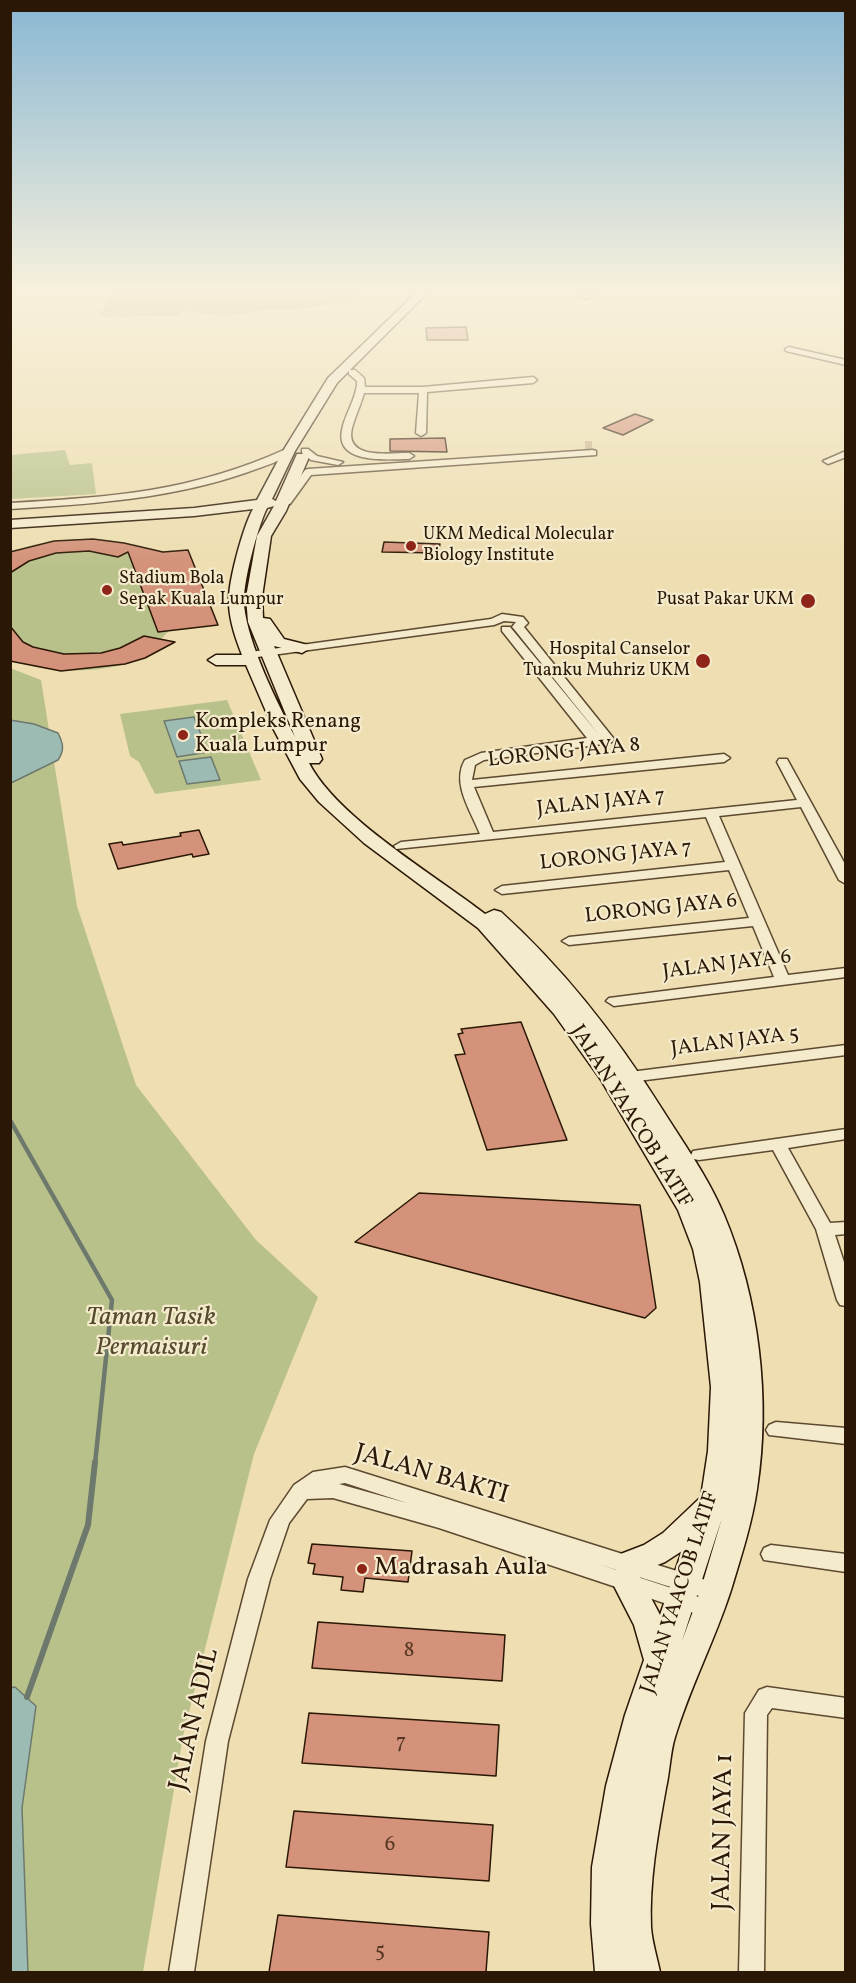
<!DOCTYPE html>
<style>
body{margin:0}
#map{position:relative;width:856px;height:1983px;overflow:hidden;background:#eedeb1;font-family:Vollkorn,serif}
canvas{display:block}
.frame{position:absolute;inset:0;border:12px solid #2b1705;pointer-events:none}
</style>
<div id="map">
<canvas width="856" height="1983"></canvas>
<div class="frame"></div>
</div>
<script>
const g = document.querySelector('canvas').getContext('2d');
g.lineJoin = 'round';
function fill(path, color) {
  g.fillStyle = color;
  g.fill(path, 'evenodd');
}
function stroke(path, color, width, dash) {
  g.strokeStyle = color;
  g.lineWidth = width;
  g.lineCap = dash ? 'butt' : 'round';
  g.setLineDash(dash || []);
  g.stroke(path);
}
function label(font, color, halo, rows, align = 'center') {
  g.font = font + ' Vollkorn,serif';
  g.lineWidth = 4.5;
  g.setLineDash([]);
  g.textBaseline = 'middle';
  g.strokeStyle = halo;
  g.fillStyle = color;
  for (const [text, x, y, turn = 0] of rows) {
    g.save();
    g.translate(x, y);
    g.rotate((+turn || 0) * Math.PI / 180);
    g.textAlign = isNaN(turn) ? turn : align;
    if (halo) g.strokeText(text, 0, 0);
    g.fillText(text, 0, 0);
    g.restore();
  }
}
const green = new Path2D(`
 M112 290H357L358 300 295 310H263L237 315H213L191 311 181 312 180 316 99 317Z
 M65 450 70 465 92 463 96 494 11 499V455Z
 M73 539 108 540 138 546 140 555 188 550 218 625 169 631 161 639 175 642C127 674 65 677 11 661V552L33 545Z
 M10 668 41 680 77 906 136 1085 256 1240 318 1297 254 1454 183 1736 143 1972H11Z
 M227 700 261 780 155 794 139 762 130 756 120 714Z`);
const water = new Path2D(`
 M194 717 208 752 177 757 164 721Z
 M10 720 34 724 58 733C63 743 65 750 58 760L11 783Z
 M211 757 220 780 187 784 179 761Z
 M15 1687 36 1706 22 1808 28 1972H10V1688Z`);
const streamFar1 = new Path2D(`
 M10 1120 112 1300 95 1464`);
const stream = new Path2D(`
 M27 1697 88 1525 95 1462`);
const building = new Path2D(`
 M466 327 468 340H427L426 328Z
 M635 414 653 420 623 435 603 428Z
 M445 438 447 452 390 451V439Z
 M93 539 124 543 163 552 188 550 218 625 158 632 128 552 118 557 89 551 56 553 29 561 10 573V552L54 541Z
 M384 542 440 544 438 553 382 552Z
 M10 626 23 642 33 647 64 654 101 653 120 648 144 636 175 642 145 658 125 664 61 671 10 661Z
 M199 830 209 854 193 857 192 854 118 869 109 844 122 842 123 845 181 836 180 833Z
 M521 1022 567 1140 487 1150 455 1055 465 1054 458 1034 463 1033 461 1029Z
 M419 1193 640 1205 656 1308 645 1318 355 1242Z
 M312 1544 412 1551 408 1582 365 1578 363 1592 341 1590 343 1577 313 1574 315 1564 308 1563Z
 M318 1622 505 1635 502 1681 312 1668Z
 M309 1713 499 1725 496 1776 302 1763Z
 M294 1811 493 1825 489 1881 286 1867Z
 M278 1915 489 1932 486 1972H269Z`);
const streetTunnel = new Path2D(`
 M585 445H592`);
const street = new Path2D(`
 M594 290H603L587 299 580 297Z
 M789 347 846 360V365L786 351 785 349Z
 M349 370H355L364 378 365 387H423L533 377 537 380 533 383 427 392 426 433 421 436 416 433 419 393H364C361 405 355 416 352 428 344 460 390 453 409 453L414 456 409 459C388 459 335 465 342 430 345 414 355 401 357 385V381L349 374Z
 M286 449 294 451C282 461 262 467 248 472 171 499 91 504 10 509V503C112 497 191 492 286 449Z
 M302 449H308L317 456 343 462 338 465 311 460 302 453Z
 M593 450 596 451V455L311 475 290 504 282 502 305 470 308 469Z
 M846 451V457L828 464 823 461Z
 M502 614 523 617 528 623 524 627 614 739 612 742 596 745 484 760 475 765 472 780 724 754 730 758 724 762 474 787 493 832 797 800 777 762 779 759H787L846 866V884L839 880 801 807 719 816 788 975 846 968V977L614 1006 606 1001 609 998 774 977 753 926 569 945 562 941 569 937 749 918 729 870 502 894 495 890 502 886 725 862 706 817 396 849 394 846 401 842 480 834C471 811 451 783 465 760L481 753 587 738 502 631V627H510L600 736 514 629 512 627 516 622 504 621 494 625 250 658 244 655 250 652 491 619Z
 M846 1045V1055L630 1082 622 1077 630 1072Z
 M846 1129V1139L788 1148 830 1223 846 1222V1234L835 1235 846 1268V1306L840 1305 837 1300 816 1229 773 1150 699 1160 693 1159 691 1155 693 1151 699 1150Z
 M776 1422 846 1428V1444L769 1435 766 1430 769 1425Z
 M345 1467 715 1583 723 1586 726 1592 723 1598 715 1601 598 1564 717 1603 720 1609 717 1615 709 1618 439 1528 333 1498 307 1499 289 1523 270 1579 228 1741 194 1972H169L206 1741 248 1579 270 1520 294 1485 313 1472ZM345 1483 407 1503 339 1484Z
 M771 1545 846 1554V1572L764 1560 761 1554 764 1548Z
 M767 1687 846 1698V1718L772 1708 767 1715 764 1972H739L745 1713 759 1690Z`);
const secondary = new Path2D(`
 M419 290H430L337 383 295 451 272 499 276 501 297 454H307L309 457 286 511 271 536 262 597 263 618 270 619 284 639 308 645 310 648 302 653 274 646 322 759 319 763H309C337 818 435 875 485 914L494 910 501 912C565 970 617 1037 662 1109 684 1144 708 1177 724 1215 759 1298 771 1399 757 1489 752 1523 741 1557 731 1590 715 1640 690 1687 675 1737 670 1753 670 1771 666 1788 658 1833 649 1881 651 1927 652 1942 657 1957 660 1972H595L591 1924 592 1867 606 1786 625 1715 644 1660 634 1625 613 1584 617 1575 621 1574 618 1573 613 1564 618 1555 644 1545 663 1533 701 1497 708 1451 711 1387 700 1282 693 1249 678 1210 601 1080 554 1014 478 928 364 843 319 802 300 779 274 730 246 665H216L208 660 216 655H242C236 639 230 623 229 605 227 585 243 527 253 509L194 516 10 528V520L194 508 257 500 283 451 328 378ZM274 506 257 536 246 597 248 622 295 737C277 702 248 645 244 605 242 585 258 526 267 508ZM722 1518 700 1592 682 1641ZM682 1551 660 1615 639 1575 635 1574 665 1562Z`);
const markers = [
 [411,546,6,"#8f2418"],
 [107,590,6,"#8f2418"],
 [808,601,8,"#8f2418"],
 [703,661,8,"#8f2418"],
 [183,735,6,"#8f2418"],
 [362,1569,6,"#8f2418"]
];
const farPoinames = [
 ["UKM Medical Molecular",423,536],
 ["Biology Institute",423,557],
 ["Stadium Bola",119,580],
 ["Sepak Kuala Lumpur",119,601],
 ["Pusat Pakar UKM",794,601,"right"],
 ["Hospital Canselor",690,651,"right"],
 ["Tuanku Muhriz UKM",690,672,"right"]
];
const poiNames = [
 ["Kompleks Renang",195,723],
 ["Kuala Lumpur",195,747]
];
const streetNames = [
 ["LORONG JAYA 8",564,754,-6],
 ["JALAN JAYA 7",601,804,-6],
 ["LORONG JAYA 7",616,857,-6],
 ["LORONG JAYA 6",661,910,-6],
 ["JALAN JAYA 6",727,966,-7],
 ["JALAN JAYA 5",735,1043,-7],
 ["JALAN YAACOB LATIF",630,1117,58],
 ["JALAN YAACOB LATIF",681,1593,-72]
];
const nearNumbernames = [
 ["8",409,1652],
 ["7",401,1744],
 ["6",390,1846],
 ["5",380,1952]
];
const nearParknames = [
 ["Taman Tasik",151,1319],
 ["Permaisuri",151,1349]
];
const nearStreetnames = [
 ["JALAN BAKTI",431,1476,16],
 ["JALAN ADIL",196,1720,-77],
 ["JALAN JAYA 1",725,1832,-89]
];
const nearPoinames = [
 ["Madrasah Aula",374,1569]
];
fill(green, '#b9c18b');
fill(water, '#9bbbb3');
stroke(water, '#6e796d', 1.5);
stroke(streamFar1, '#6e796d', 4.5);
stroke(stream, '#6e796d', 6);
fill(building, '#d39279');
stroke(building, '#2b1705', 1.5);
stroke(streetTunnel, '#c7b68f', 8, [8, 4.5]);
stroke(street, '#5c4930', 3);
stroke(secondary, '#2b1705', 3);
fill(street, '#f4eacc');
fill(secondary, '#f4eacc');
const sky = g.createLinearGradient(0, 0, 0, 567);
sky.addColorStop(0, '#89b7d3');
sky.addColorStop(0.51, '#f7f0dc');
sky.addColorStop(1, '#f7f0dc00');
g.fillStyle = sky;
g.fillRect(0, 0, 856, 567);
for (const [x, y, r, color] of markers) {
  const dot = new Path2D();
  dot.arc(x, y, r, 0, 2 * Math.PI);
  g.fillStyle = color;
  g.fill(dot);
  stroke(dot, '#f4eacc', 2);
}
label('18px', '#2b1705', '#f4eacc', farPoinames, 'left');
label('21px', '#2b1705', '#f4eacc', poiNames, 'left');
label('21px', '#2b1705', '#f4eacc', streetNames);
label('21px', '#553622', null, nearNumbernames);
label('italic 26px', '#564a2d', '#f4eacc', nearParknames);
label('26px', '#2b1705', '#f4eacc', nearStreetnames);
label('26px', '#2b1705', '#f4eacc', nearPoinames, 'left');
</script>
